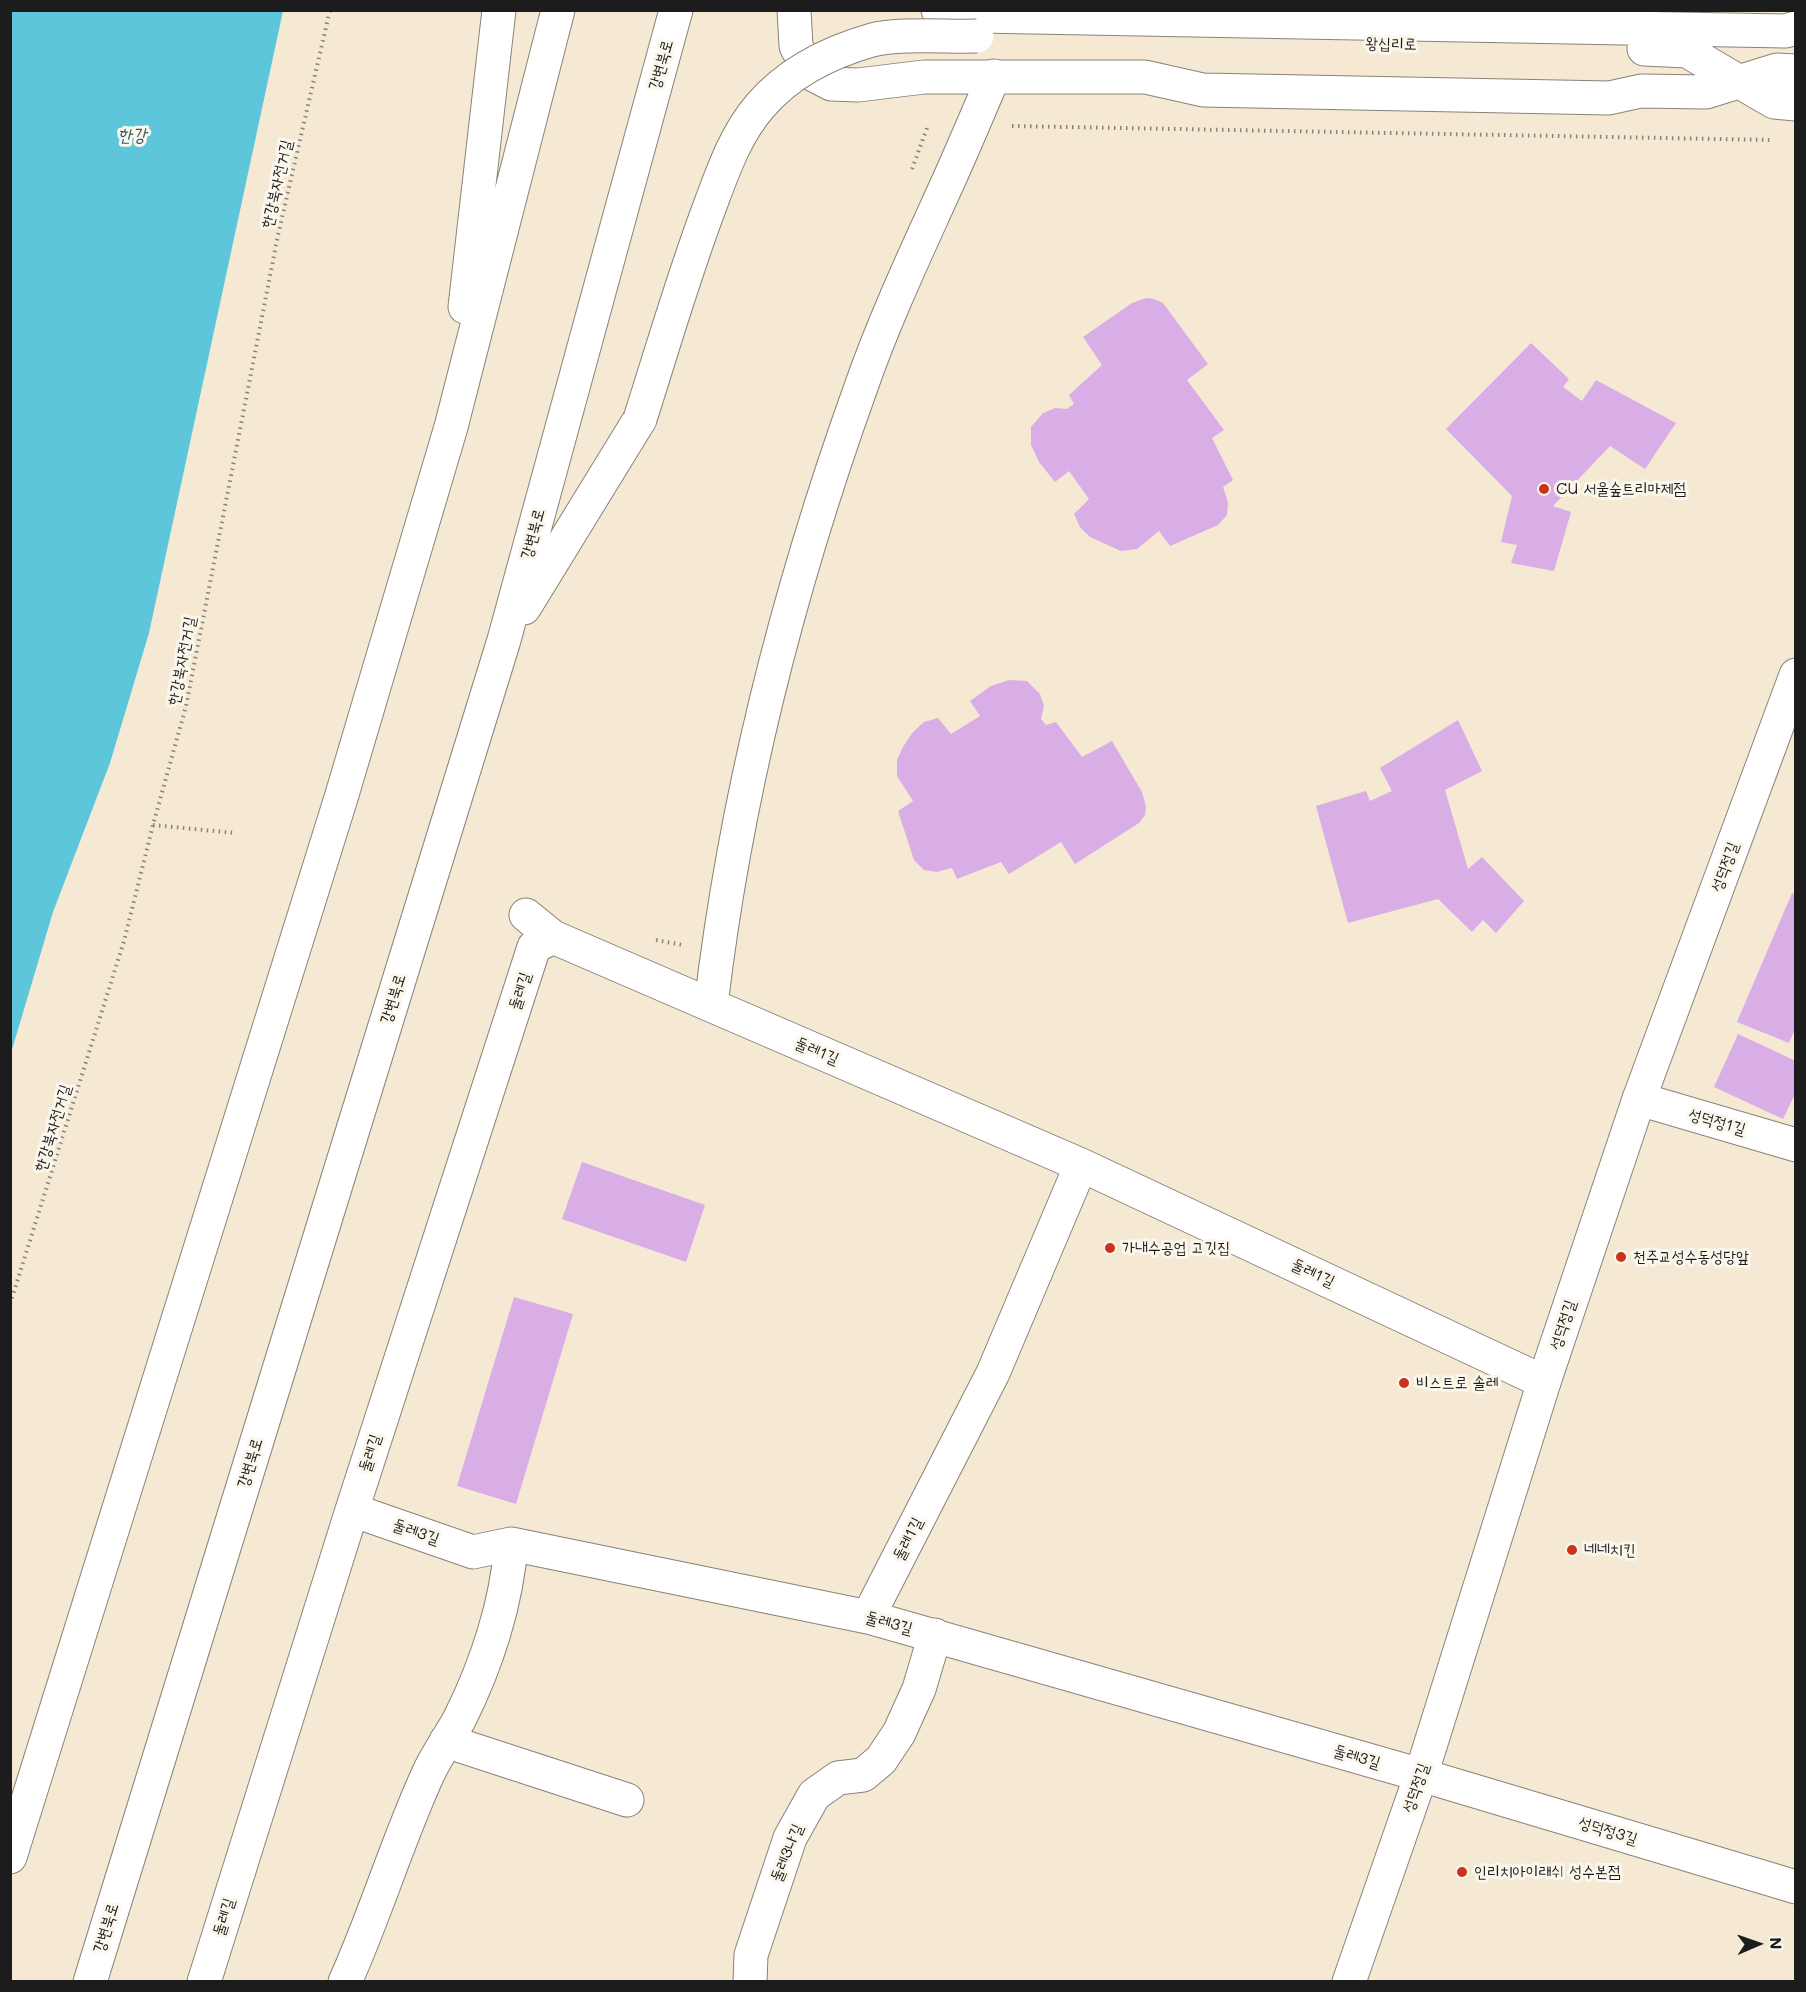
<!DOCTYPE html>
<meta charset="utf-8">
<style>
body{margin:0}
#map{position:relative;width:1806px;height:1992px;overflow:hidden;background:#f6e9d3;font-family:Mali,sans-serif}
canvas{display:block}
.frame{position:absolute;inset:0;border:12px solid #1c1c1c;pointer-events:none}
.north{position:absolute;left:1728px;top:1914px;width:60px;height:60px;-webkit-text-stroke:4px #fbf7ec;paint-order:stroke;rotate:88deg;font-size:16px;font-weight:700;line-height:24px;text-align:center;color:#1c1c1c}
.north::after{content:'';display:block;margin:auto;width:21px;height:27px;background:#1c1c1c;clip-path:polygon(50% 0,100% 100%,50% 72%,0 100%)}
</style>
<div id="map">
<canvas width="1806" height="1992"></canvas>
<div class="frame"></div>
<div class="north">N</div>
</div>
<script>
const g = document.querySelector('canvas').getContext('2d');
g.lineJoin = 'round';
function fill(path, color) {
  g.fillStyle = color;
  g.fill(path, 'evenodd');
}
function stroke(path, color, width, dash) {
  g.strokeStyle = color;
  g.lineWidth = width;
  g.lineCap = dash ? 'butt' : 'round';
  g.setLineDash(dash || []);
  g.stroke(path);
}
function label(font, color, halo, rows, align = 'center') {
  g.font = font + ' Mali,"Poor Story",sans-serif';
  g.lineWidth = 6;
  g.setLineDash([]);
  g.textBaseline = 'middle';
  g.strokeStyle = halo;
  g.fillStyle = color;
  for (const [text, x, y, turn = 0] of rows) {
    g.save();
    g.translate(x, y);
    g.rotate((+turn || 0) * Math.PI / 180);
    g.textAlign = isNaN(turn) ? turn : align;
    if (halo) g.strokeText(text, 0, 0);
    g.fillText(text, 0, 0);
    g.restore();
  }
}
const water = new Path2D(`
 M11 10 283 11 149 633 110 763 53 912 11 1053Z`);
const building = new Path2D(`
 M1146 298 1154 299 1163 303 1208 364 1187 380 1224 430 1212 438 1233 480 1223 487 1228 502 1227 515 1218 525 1170 546 1159 531 1137 549 1121 551 1090 537 1080 527 1074 514 1089 499 1069 471 1055 482 1039 462 1031 445V427L1043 413 1055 408 1067 409 1074 404 1069 395 1102 365 1083 337 1132 303Z
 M1531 343 1569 379 1563 387 1582 401 1596 380 1676 423 1645 469 1610 446 1553 506 1571 512 1554 571 1511 563 1517 545 1501 542 1512 496 1446 429Z
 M1009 680 1027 681 1040 694 1044 706 1041 719 1046 725 1056 722 1082 757 1112 741 1142 792 1146 807 1145 815 1139 823 1075 864 1061 842 1009 874 1001 862 957 879 952 868 937 872 924 870 914 860 898 811 913 801 897 776V760L903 747 913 732 924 722 938 718 951 734 980 716 970 701 991 686Z
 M1458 720 1482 771 1445 790 1468 869 1482 857 1524 901 1496 933 1483 920 1472 932 1438 899 1348 923 1316 806 1366 791 1370 801 1392 791 1380 768Z
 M1792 893 1796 895V1027L1789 1043 1737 1022Z
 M1738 1034 1796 1061V1092L1783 1119 1714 1087Z
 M582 1162 705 1205 686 1262 562 1219Z
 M514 1297 573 1314 516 1504 457 1486Z`);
const path = new Path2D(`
 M1012 126 1772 140
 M912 169 927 128
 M153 825 235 833
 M656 940 683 945V944
 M10 1304 124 941 153 825 186 706 278 235 330 10`);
const minor = new Path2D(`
 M526 915 553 937 1081 1165 1544 1382
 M711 1005C736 794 789 587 861 387 884 321 914 257 943 193 961 154 977 115 994 76
 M1639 1099 1796 1145
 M352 1510 473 1552 511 1544 868 1617 1421 1775 1796 1887
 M868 1617 993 1373 1081 1165
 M446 1741 627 1800
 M204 1982 352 1510 534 947 553 937
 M345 1982C376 1913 397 1842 428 1774 437 1754 450 1737 460 1718 486 1666 507 1603 511 1544
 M750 1982 751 1955 790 1838 814 1795 838 1778 863 1775 881 1760 899 1733 919 1689 935 1635`);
const tertiary = new Path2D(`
 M1349 1982 1421 1775 1544 1382 1639 1099 1796 675`);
const secondary = new Path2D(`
 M1738 81 1774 102 1796 104`);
const primary = new Path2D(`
 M794 10 796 46 810 73 831 84 858 85 924 77H1145L1203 90 1609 98 1641 91 1706 92 1777 70 1796 71
 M979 16 1785 31 1796 28
 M1644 49 1687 51 1738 81`);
const trunk = new Path2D(`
 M938 10 979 16
 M465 307 499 10
 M524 608 640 419
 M10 1857 341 798 451 427 558 10
 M90 1982 504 640 676 10`);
const trunkBridge = new Path2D(`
 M640 419C663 347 684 274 711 203 724 168 736 134 760 106 789 72 830 52 872 40 899 33 947 37 977 36`);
const markers = [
 [1544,489,6,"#c8321e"],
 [1110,1248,6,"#c8321e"],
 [1621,1257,6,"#c8321e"],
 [1404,1383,6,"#c8321e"],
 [1572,1550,6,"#c8321e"],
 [1462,1872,6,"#c8321e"]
];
const streetNames = [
 ["왕십리로",1391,44,1],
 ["강변북로",661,65,-74],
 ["한강북자전거길",277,184,-77],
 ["강변북로",533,534,-75],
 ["한강북자전거길",182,661,-79],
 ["성덕정길",1725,867,-70],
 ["둘레길",520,991,-72],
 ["강변북로",393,999,-73],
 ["둘레1길",817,1051,23],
 ["성덕정1길",1717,1122,16],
 ["한강북자전거길",53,1128,-73],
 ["둘레1길",1313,1273,25],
 ["성덕정길",1563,1325,-72],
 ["둘레길",370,1453,-72],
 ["강변북로",250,1463,-73],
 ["둘레3길",416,1532,19],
 ["둘레1길",908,1539,-63],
 ["둘레3길",889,1623,15],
 ["둘레3길",1357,1757,16],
 ["성덕정길",1416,1788,-71],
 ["성덕정3길",1608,1831,17],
 ["둘레3나길",787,1853,-68],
 ["둘레길",224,1917,-73],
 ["강변북로",106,1928,-73]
];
const poiNames = [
 ["CU 서울숲트리마제점",1556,489],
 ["가내수공업 고깃집",1122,1248],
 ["천주교성수동성당앞",1633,1257],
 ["비스트로 솔레",1416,1383],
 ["네네치킨",1584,1550],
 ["인리치아이래쉬 성수본점",1474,1872]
];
const waterNames = [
 ["한강",132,135]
];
fill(water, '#5ec6db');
fill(building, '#d9ade6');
stroke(minor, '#898278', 35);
stroke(tertiary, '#898278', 35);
stroke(secondary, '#898278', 35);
stroke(primary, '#898278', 35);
stroke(trunk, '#898278', 35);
stroke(path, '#898278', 4, [1.5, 4.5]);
stroke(minor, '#fff', 33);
stroke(tertiary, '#fff', 33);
stroke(secondary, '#fff', 33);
stroke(primary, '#fff', 33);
stroke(trunk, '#fff', 33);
stroke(trunkBridge, '#898278', 35, []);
stroke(trunkBridge, '#fff', 33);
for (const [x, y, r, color] of markers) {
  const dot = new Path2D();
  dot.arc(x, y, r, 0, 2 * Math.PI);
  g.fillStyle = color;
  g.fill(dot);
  stroke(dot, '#fbf7ec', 2);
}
label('16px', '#1c1c1c', '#fbf7ec', streetNames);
label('16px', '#1c1c1c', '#fbf7ec', poiNames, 'left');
label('italic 18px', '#33585f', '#fbf7ec', waterNames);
</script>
